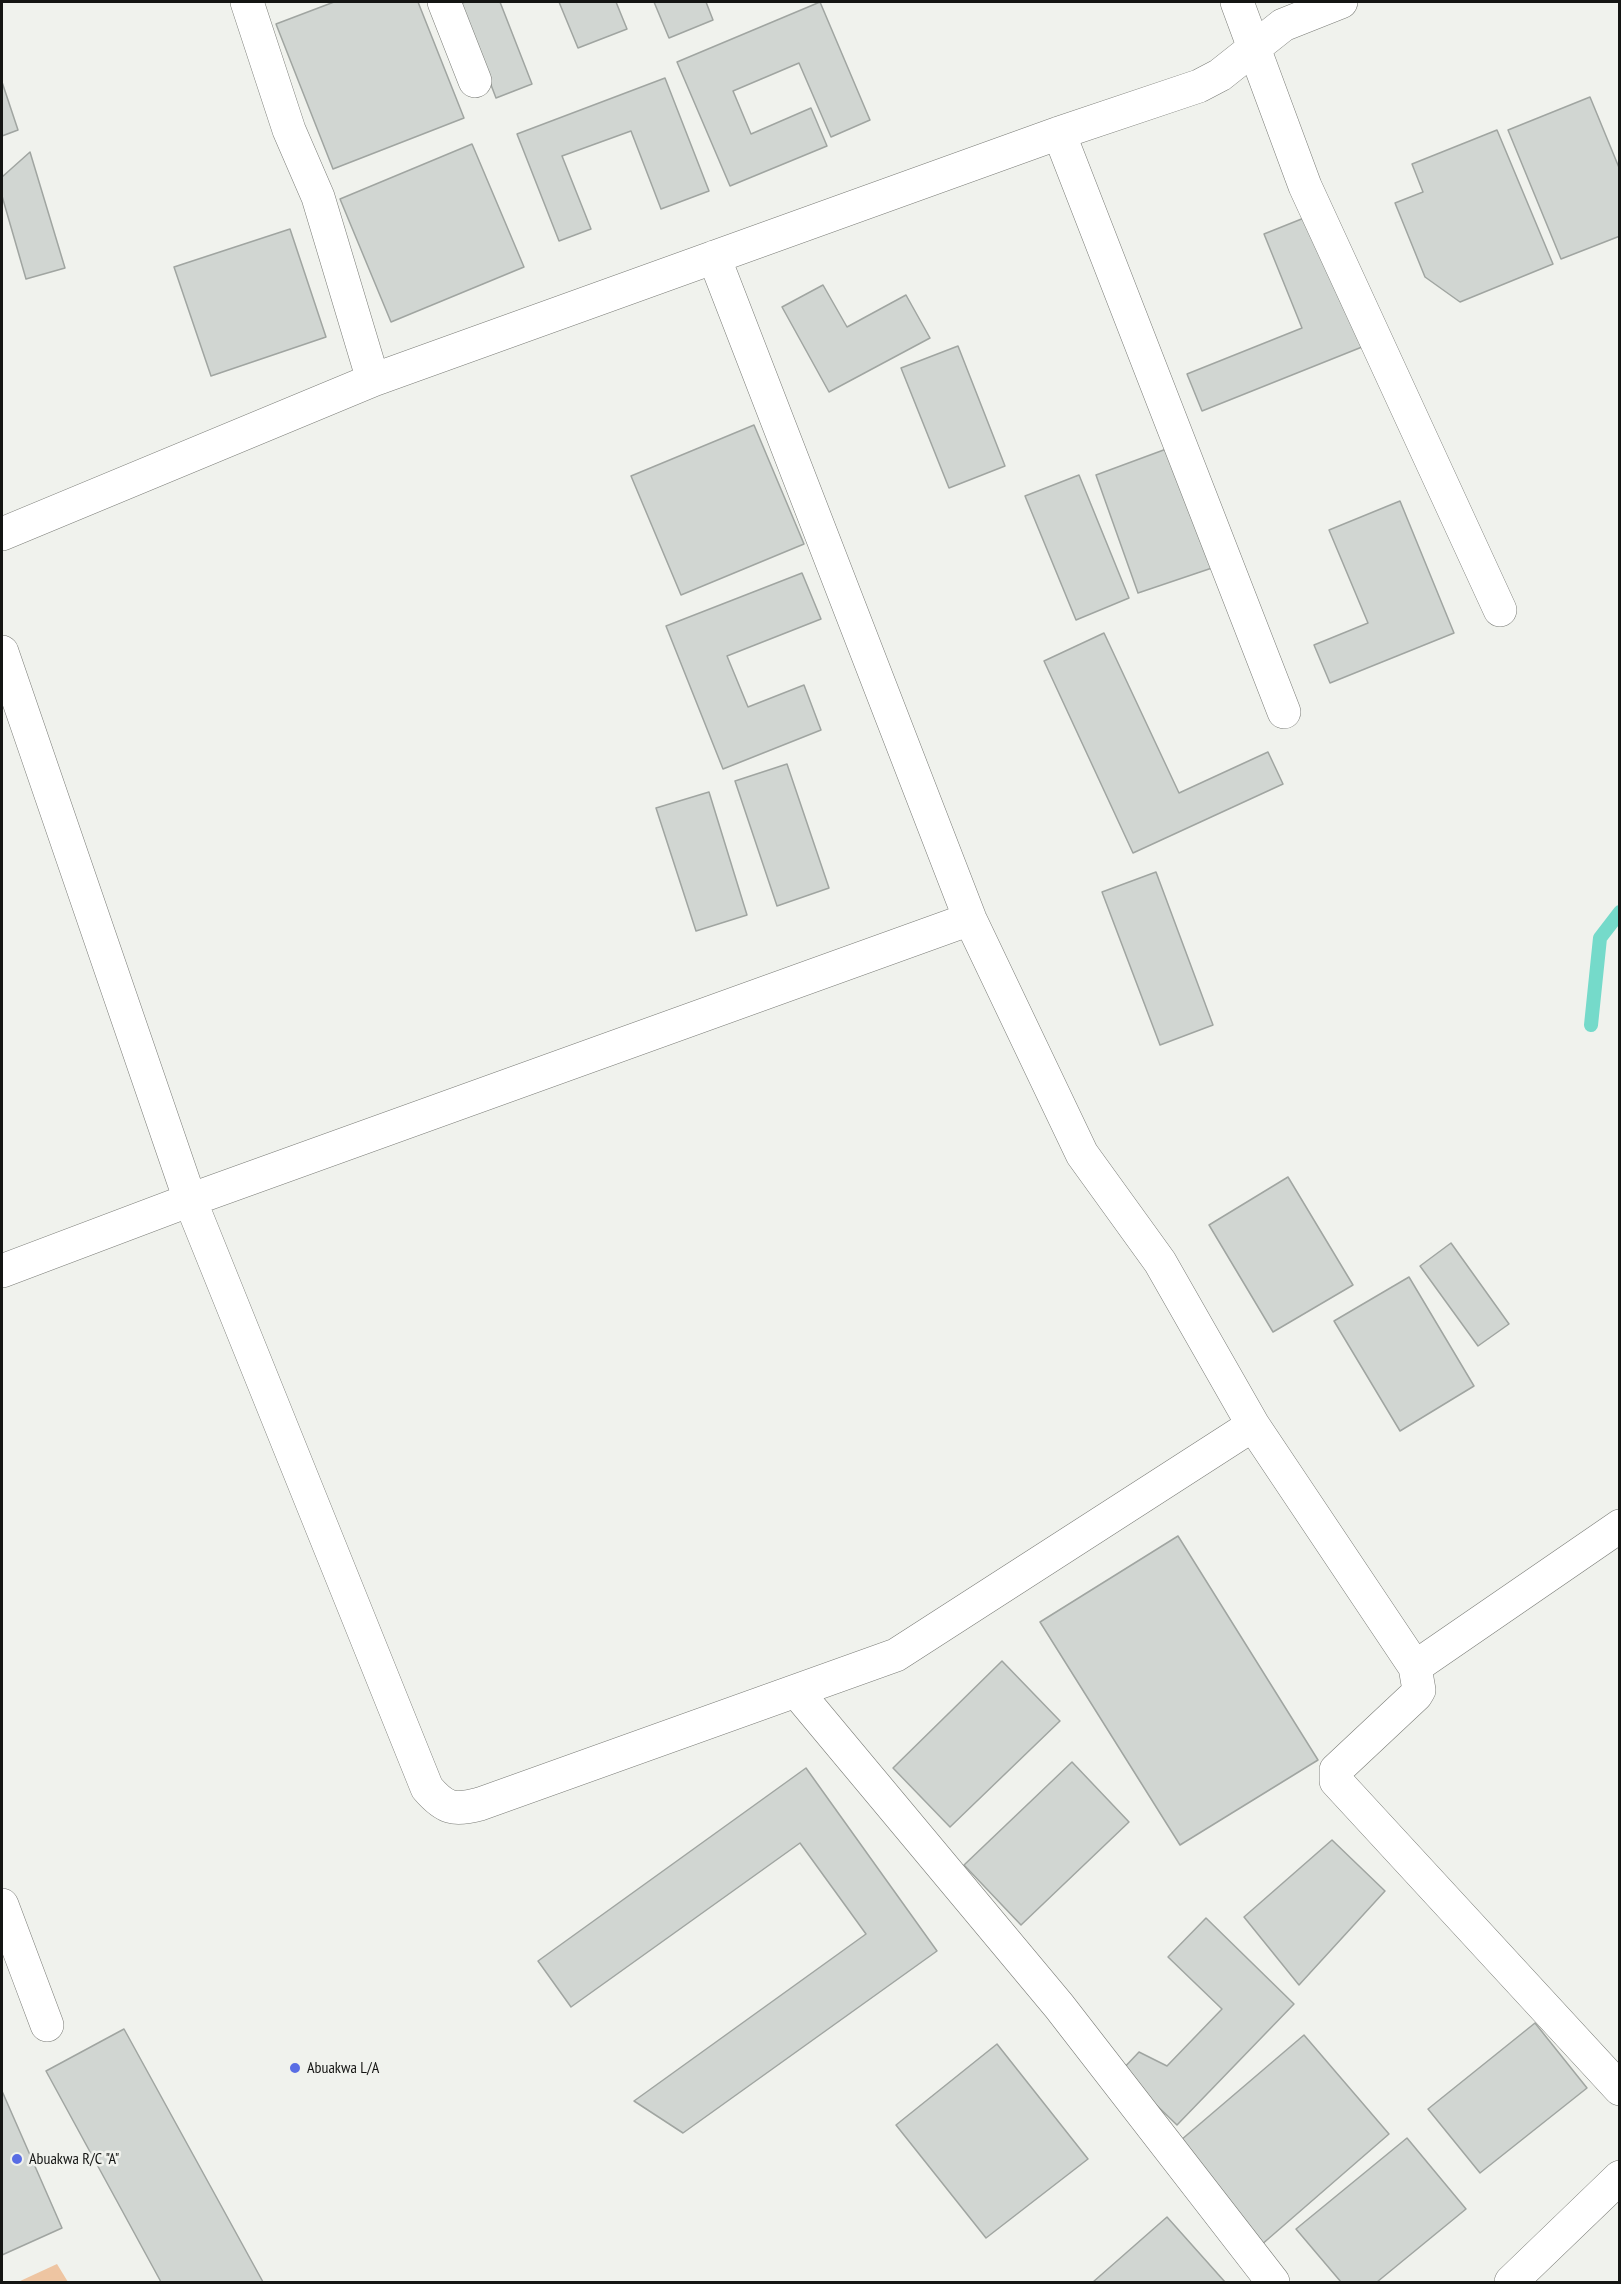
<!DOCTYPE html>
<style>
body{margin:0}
#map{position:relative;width:1621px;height:2284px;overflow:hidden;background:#f0f2ed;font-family:"PT Sans Narrow",sans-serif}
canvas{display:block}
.frame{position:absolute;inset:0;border:3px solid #141513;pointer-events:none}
</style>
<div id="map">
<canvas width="1621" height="2284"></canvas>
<div class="frame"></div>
</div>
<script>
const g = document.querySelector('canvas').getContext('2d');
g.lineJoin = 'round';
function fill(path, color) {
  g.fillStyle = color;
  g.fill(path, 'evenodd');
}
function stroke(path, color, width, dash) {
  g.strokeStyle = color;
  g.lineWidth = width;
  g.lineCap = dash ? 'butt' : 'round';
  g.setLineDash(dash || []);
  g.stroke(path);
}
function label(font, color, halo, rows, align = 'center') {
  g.font = font + ' "PT Sans Narrow",sans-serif';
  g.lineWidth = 5;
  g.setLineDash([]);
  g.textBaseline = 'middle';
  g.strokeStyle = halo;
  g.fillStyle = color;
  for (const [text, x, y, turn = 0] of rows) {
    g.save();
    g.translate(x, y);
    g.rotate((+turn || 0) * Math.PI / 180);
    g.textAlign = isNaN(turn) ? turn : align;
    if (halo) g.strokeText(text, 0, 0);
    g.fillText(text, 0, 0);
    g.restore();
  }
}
const green = new Path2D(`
 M57 2264 68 2282H18Z`);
const stream = new Path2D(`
 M1591 1025 1600 938 1620 912`);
const building = new Path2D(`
 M334 2H418L464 118 333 169 276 24Z
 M465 2H500L532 84 496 98 460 4Z
 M559 2H616L627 29 578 48Z
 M654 2H706L713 20 669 38Z
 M820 2 870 120 831 137 799 63 733 91 751 134 811 108 827 146 730 186 677 62Z
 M665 78 709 191 661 209 631 131 562 156 591 229 559 241 517 134Z
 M2 82 18 130 2 136Z
 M1590 97 1620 170V236L1561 259 1508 130Z
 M1497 130 1553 264 1460 302 1425 277 1395 203 1423 192 1412 164Z
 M472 144 524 267 391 322 340 199Z
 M30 152 65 268 26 279 2 196V177Z
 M1314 214 1367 345 1202 411 1187 374 1302 328 1264 234Z
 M290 229 326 337 211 376 174 267Z
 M823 285 847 327 906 295 930 338 829 392 782 307Z
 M958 346 1005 466 949 488 901 368Z
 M754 425 804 544 681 595 631 476Z
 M1169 448 1212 568 1138 593 1096 475Z
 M1079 475 1129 598 1076 620 1025 496Z
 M1400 501 1454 633 1330 683 1314 645 1368 623 1329 530Z
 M802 573 821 619 727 656 748 707 804 685 821 730 723 769 666 626Z
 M1104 633 1179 793 1268 752 1283 784 1133 853 1044 661Z
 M787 764 829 888 777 906 735 781Z
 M709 792 747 915 696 931 656 808Z
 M1156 872 1213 1025 1160 1045 1102 892Z
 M1288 1177 1353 1285 1273 1332 1209 1225Z
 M1451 1243 1509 1324 1478 1346 1420 1266Z
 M1409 1277 1474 1386 1400 1431 1334 1321Z
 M1178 1536 1318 1760 1180 1845 1040 1622Z
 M1002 1661 1060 1721 950 1827 893 1768Z
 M1072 1762 1129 1822 1021 1925 964 1865Z
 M806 1768 937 1951 683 2133 634 2101 866 1934 800 1843 571 2007 538 1961Z
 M1332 1840 1385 1891 1299 1985 1244 1917Z
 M1206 1918 1294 2004 1177 2125 1121 2071 1139 2052 1167 2066 1222 2009 1168 1957Z
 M1535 2023 1587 2088 1480 2173 1428 2109Z
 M124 2029 263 2282H161L46 2071Z
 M1304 2035 1389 2134 1260 2246 1174 2146Z
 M997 2044 1088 2159 986 2238 896 2125Z
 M2 2091 62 2228 2 2255Z
 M1407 2138 1466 2209 1377 2282H1341L1296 2229Z
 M1167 2217 1225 2282H1093Z`);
const minor = new Path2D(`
 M247 2 289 130 318 197 373 380
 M444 2 475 81
 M1237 2 1305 186 1500 610
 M1059 133 1284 712
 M714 257 970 919 1082 1154 1160 1262 1253 1425 1415 1667 1419 1690 1416 1695 1336 1770V1781L1620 2089
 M2 534 373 380 1059 133 1199 86 1220 75 1283 25 1341 2
 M2 652 190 1200 427 1788C445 1809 454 1811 480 1804L896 1655 1253 1425
 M2 1271 190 1200 970 919
 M1415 1667 1620 1526
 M797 1692 1059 2006 1273 2282
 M2 1905 47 2025
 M1511 2282 1620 2177`);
const markers = [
 [295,2068,6,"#596de4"],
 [17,2159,6,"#596de4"]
];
const poiNames = [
 ["Abuakwa L/A",307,2068],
 ["Abuakwa R/C \"A\"",29,2159]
];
fill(green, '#eec5a2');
stroke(stream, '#75daca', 14);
fill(building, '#d1d6d2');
stroke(building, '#a0a5a1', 1.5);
stroke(minor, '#7a7c77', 34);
stroke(minor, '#fff', 33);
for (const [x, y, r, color] of markers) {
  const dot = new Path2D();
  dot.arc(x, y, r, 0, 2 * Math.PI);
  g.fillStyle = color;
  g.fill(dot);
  stroke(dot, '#f0f2ed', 2);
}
label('16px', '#141513', '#f0f2ed', poiNames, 'left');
</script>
